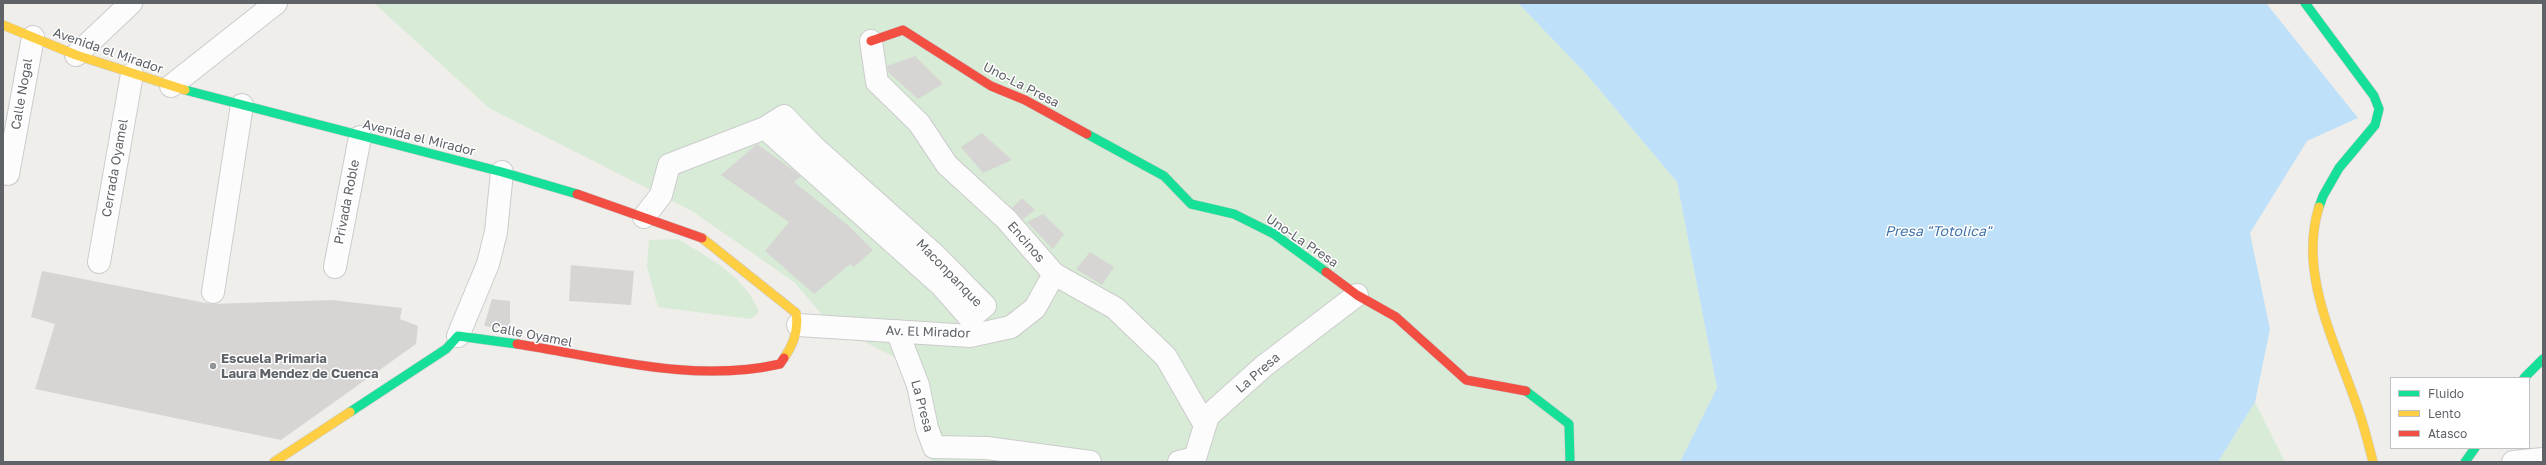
<!DOCTYPE html>
<style>
body{margin:0}
#map{position:relative;width:2546px;height:465px;overflow:hidden;background:#efeeea;font-family:"Golos Text",sans-serif}
canvas{display:block}
.frame{position:absolute;inset:0;border:4px solid #5f6368;pointer-events:none}
.legend{position:absolute;left:2390px;top:377px;width:140px;height:72px;box-sizing:border-box;background:#fff;border:1px solid #bfc1c3;margin:0;padding:5px 7px;list-style:none;font-size:12px;color:#5f6368}
.legend li{display:flex;align-items:center;gap:8px;height:20px}
.legend b{width:20px;border:1px solid #bfc1c3}
</style>
<div id="map">
<canvas width="2546" height="465"></canvas>
<div class="frame"></div>
<ul class="legend">
<li><b style="height:5px;background:#16e098"></b>Fluido</li>
<li><b style="height:5px;background:#ffcf43"></b>Lento</li>
<li><b style="height:5px;background:#f24e42"></b>Atasco</li>
</ul>
</div>
<script>
const g = document.querySelector('canvas').getContext('2d');
g.lineJoin = 'round';
function fill(path, color) {
  g.fillStyle = color;
  g.fill(path, 'evenodd');
}
function stroke(path, color, width, dash) {
  g.strokeStyle = color;
  g.lineWidth = width;
  g.lineCap = dash ? 'butt' : 'round';
  g.setLineDash(dash || []);
  g.stroke(path);
}
function label(font, color, halo, rows, align = 'center') {
  g.font = font + ' "Golos Text",sans-serif';
  g.lineWidth = 3;
  g.setLineDash([]);
  g.textBaseline = 'middle';
  g.strokeStyle = halo;
  g.fillStyle = color;
  for (const [text, x, y, turn = 0] of rows) {
    g.save();
    g.translate(x, y);
    g.rotate((+turn || 0) * Math.PI / 180);
    g.textAlign = isNaN(turn) ? turn : align;
    if (halo) g.strokeText(text, 0, 0);
    g.fillText(text, 0, 0);
    g.restore();
  }
}
const green = new Path2D(`
 M374 3H1518L1587 75 1677 182 1717 388 1680 462H931L900 360 830 324 794 282 692 211 489 108Z
 M678 239C710 259 745 276 759 312L751 319 658 307 647 267 649 240Z
 M2255 402 2285 462H2218Z`);
const water = new Path2D(`
 M1518 3H2266L2358 118 2307 141 2250 233 2270 329 2255 402 2218 462H1680L1717 388 1677 182 1587 75Z`);
const building = new Path2D(`
 M915 56 943 84 918 99 888 72 887 66Z
 M982 133 1012 160 983 173 961 147Z
 M757 144 801 176 794 182 849 226 873 250 854 267 850 264 814 294 765 251 789 222 721 175Z
 M1022 198 1035 210 1023 219 1012 208Z
 M1043 214 1064 234 1053 249 1027 222Z
 M1090 252 1114 267 1102 285 1076 269Z
 M571 265 634 271 631 305 569 301Z
 M42 271 211 304 332 300 402 308 400 319 418 326 416 344 281 440 35 389 55 324 31 317Z
 M492 299 510 301V330L484 326Z`);
const street = new Path2D(`
 M871 41 877 82 919 123 947 165 1006 219 1054 274 1115 308 1166 357 1205 425
 M76 55 131 3
 M171 86 276 3
 M3 172 8 174 33 37
 M644 217 661 195 669 165 765 128 784 116 814 147 936 256 985 306 970 318 941 285 765 128
 M99 262 132 74
 M335 267 360 137
 M213 292 242 105
 M798 325 970 336 1011 327 1035 308 1054 274
 M897 331 918 385 927 428 934 447 987 448 1090 462
 M458 336 488 264 496 232 502 172
 M1179 462 1195 458 1208 416 1264 366 1357 295
 M2513 462 2543 459`);
const fast = new Path2D(`
 M2305 3 2374 96 2379 109 2375 125 2339 168 2323 196 2319 207
 M185 90 502 172 577 194
 M1087 134 1164 176 1191 204 1234 214 1274 234 1326 272
 M2524 378 2543 359
 M1526 391 1569 424 1570 462
 M350 412 446 349 458 336 517 344
 M2465 462 2475 448`);
const slow = new Path2D(`
 M3 25 76 55 185 90
 M2319 207C2297 277 2339 349 2360 415 2365 430 2369 446 2373 462
 M702 238 796 313C799 330 794 344 784 358
 M274 462 350 412`);
const jam = new Path2D(`
 M871 41 903 30 991 86 1025 100 1087 134
 M577 194 702 238
 M1326 272 1357 295 1396 317 1466 380 1526 391
 M517 344C602 357 693 384 780 364L784 358`);
const markers = [
 [213,366,4,"#919496"]
];
const streetNames = [
 ["Avenida el Mirador",108,51,19],
 ["Uno-La Presa",1021,85,27],
 ["Calle Nogal",22,94,-80],
 ["Avenida el Mirador",419,138,14],
 ["Cerrada Oyamel",115,168,-80],
 ["Privada Roble",347,202,-79],
 ["Uno-La Presa",1302,241,34],
 ["Encinos",1026,242,49],
 ["Maconpanque",949,273,46],
 ["Av. El Mirador",928,332,2],
 ["Calle Oyamel",532,335,11],
 ["La Presa",1258,373,-41],
 ["La Presa",922,406,75]
];
const poiNames = [
 ["Escuela Primaria",221,359],
 ["Laura Mendez de Cuenca",221,374]
];
const waterNames = [
 ["Presa \"Totolica\"",1938,232]
];
fill(green, '#d8ebd6');
fill(water, '#bfe0f9');
fill(building, '#d6d5d3');
stroke(street, '#cbcccc', 24);
stroke(fast, '#cacacb', 10);
stroke(slow, '#cacacb', 10);
stroke(jam, '#cacacb', 10);
stroke(street, '#fdfcfc', 22);
stroke(fast, '#16e098', 9);
stroke(slow, '#ffcf43', 9);
stroke(jam, '#f24e42', 9);
for (const [x, y, r, color] of markers) {
  const dot = new Path2D();
  dot.arc(x, y, r, 0, 2 * Math.PI);
  g.fillStyle = color;
  g.fill(dot);
  stroke(dot, '#fff', 1.5);
}
label('13px', '#5f6368', '#fff', streetNames);
label('bold 13px', '#5f6368', '#fff', poiNames, 'left');
label('italic 14px', '#4174aa', '#fff', waterNames);
</script>
